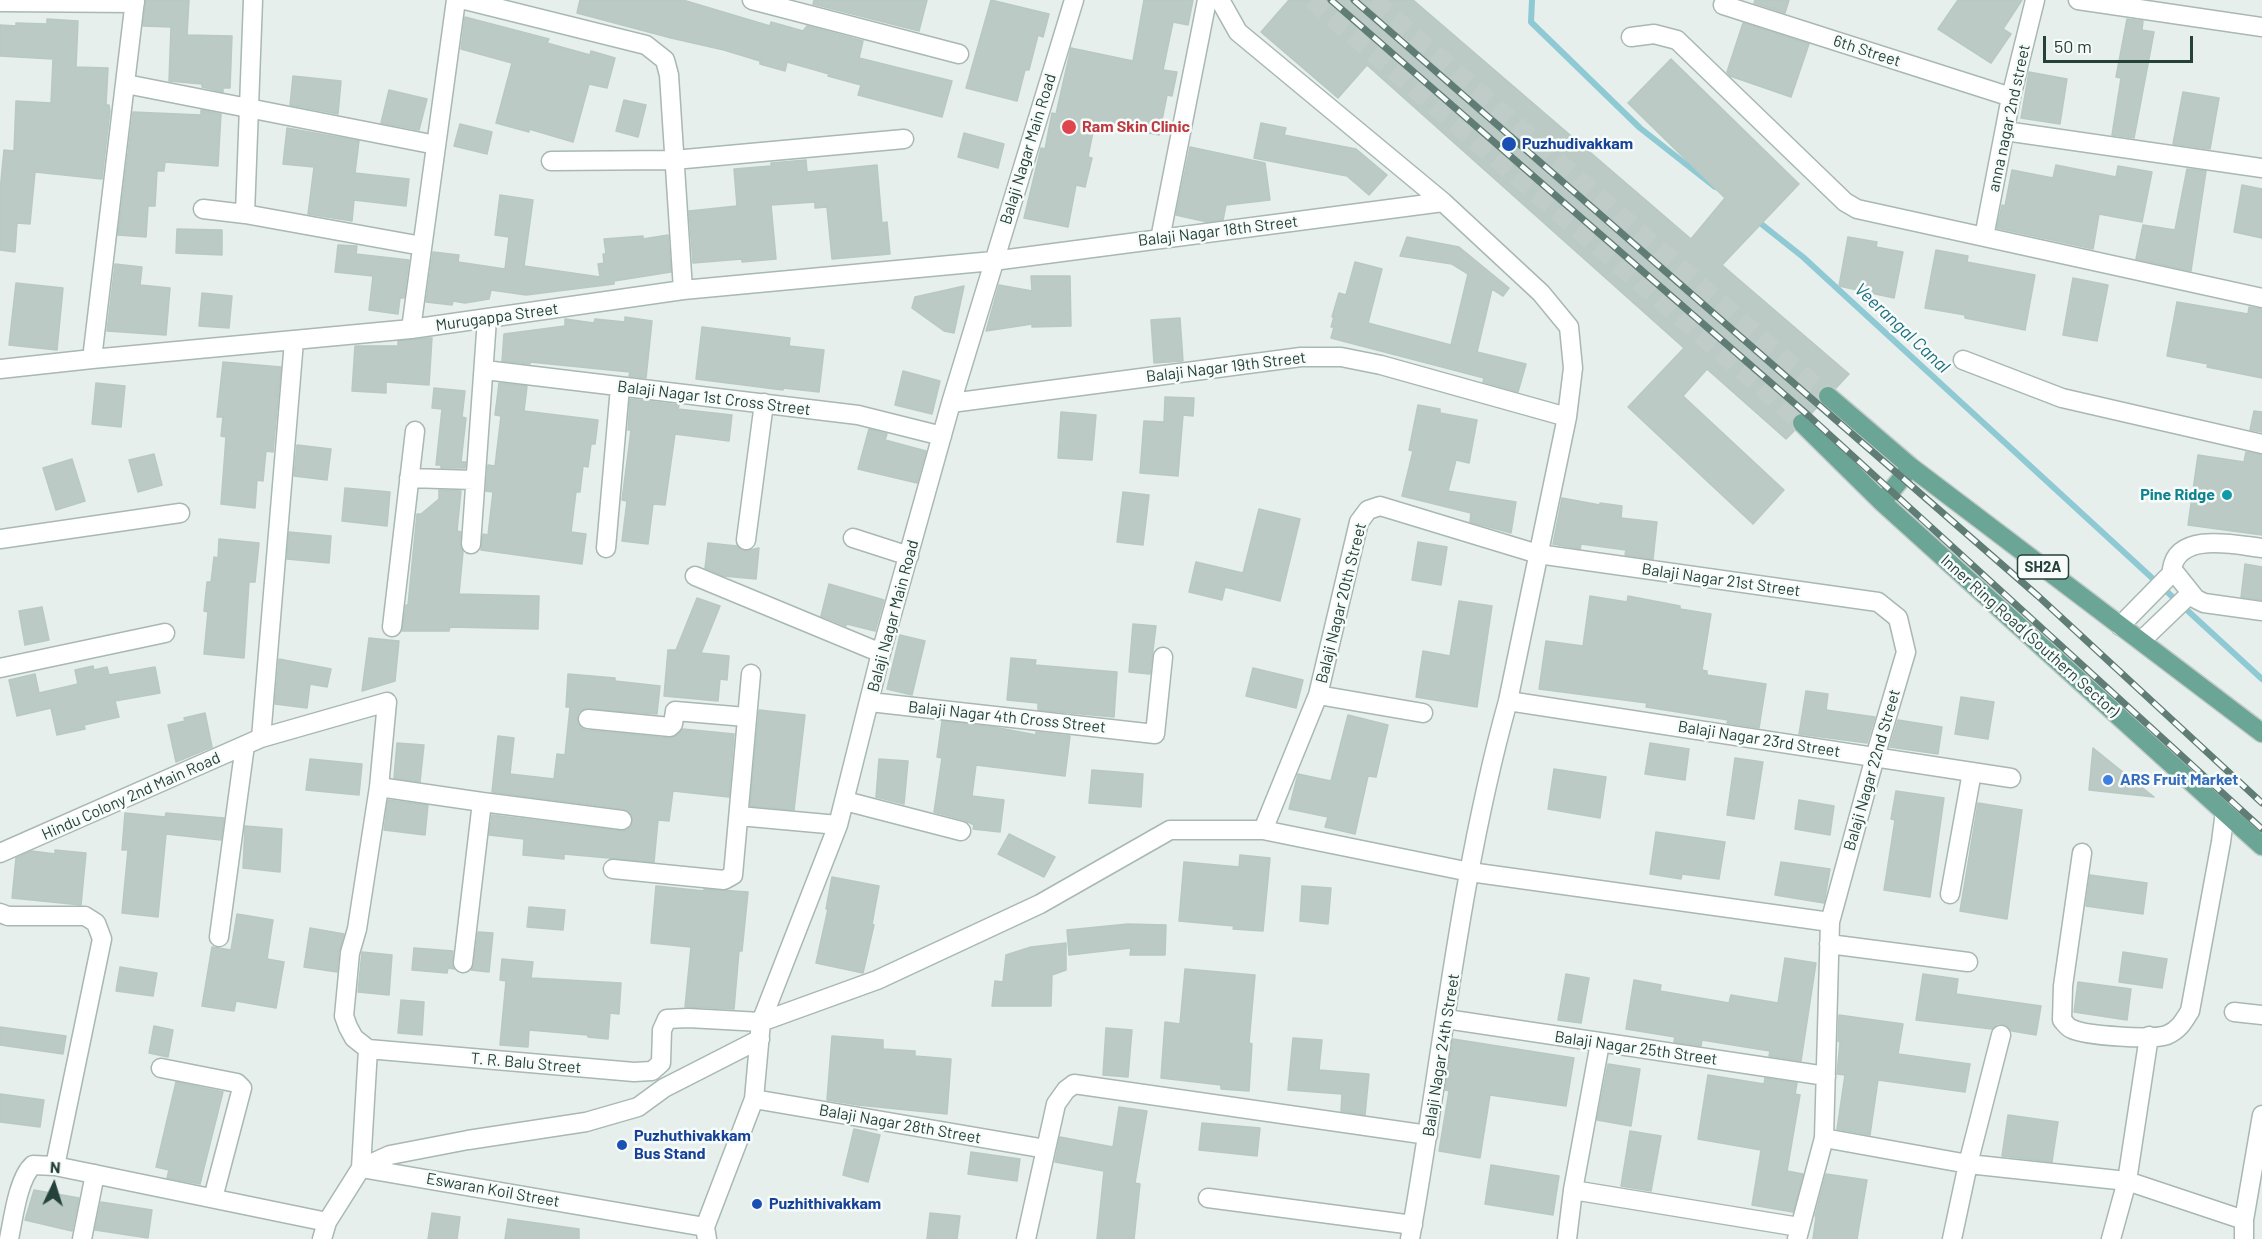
<!DOCTYPE html>
<style>
body{margin:0}
#map{position:relative;width:2262px;height:1239px;overflow:hidden;background:#e6efeb;font-family:Barlow,sans-serif}
canvas{display:block}
.north{position:absolute;left:24px;top:1155px;width:60px;height:60px;-webkit-text-stroke:4px #f7fbf9;paint-order:stroke;rotate:4deg;font-size:16px;font-weight:700;line-height:24px;text-align:center;color:#24423a}
.north::after{content:'';display:block;margin:auto;width:21px;height:27px;background:#24423a;clip-path:polygon(50% 0,100% 100%,50% 72%,0 100%)}
.scale{position:absolute;left:2043px;top:36px;width:150px;height:27px;box-sizing:border-box;border:3px solid #24423a;border-top:0;padding-left:8px;font-size:18px;line-height:21px;white-space:nowrap;color:#24423a;-webkit-text-stroke:4px #f7fbf9;paint-order:stroke}
</style>
<div id="map">
<canvas width="2262" height="1239"></canvas>
<div class="north">N</div>
<div class="scale">50 m</div>
</div>
<script>
const g = document.querySelector('canvas').getContext('2d');
g.lineJoin = 'round';
function stroke(path, color, width, dash) {
  g.strokeStyle = color;
  g.lineWidth = width;
  g.lineCap = dash ? 'butt' : 'round';
  g.setLineDash(dash || []);
  g.stroke(path);
}
function fill(path, color) {
  g.fillStyle = color;
  g.fill(path, 'evenodd');
}
function label(font, color, halo, rows, align = 'center') {
  g.font = font + ' Barlow,sans-serif';
  g.lineWidth = 5;
  g.setLineDash([]);
  g.textBaseline = 'middle';
  g.strokeStyle = halo;
  g.fillStyle = color;
  for (const [text, x, y, turn = 0] of rows) {
    g.save();
    g.translate(x, y);
    g.rotate((+turn || 0) * Math.PI / 180);
    g.textAlign = isNaN(turn) ? turn : align;
    if (halo) g.strokeText(text, 0, 0);
    g.fillText(text, 0, 0);
    g.restore();
  }
}
const stream = new Path2D(`
 M1532 0 1531 22 1640 128 1715 187
 M1755 219 1803 257 2262 679`);
const building = new Path2D(`
 M146 0H189L187 35 232 36 230 88H223V92L202 87V84L169 81 171 27 143 26Z
 M580 0H683L770 26 771 22 803 31 807 26 863 41 859 58 952 81 942 117 858 95 861 85 828 76 829 74 787 62 785 71 760 64V61L724 50 671 38 577 13Z
 M814 0H927L919 31 813 4Z
 M991 0 1049 14 1043 37 1038 35 1029 70H1025L1017 101 966 88Z
 M1144 0H1193L1188 25 1173 22 1163 70 1177 72 1172 96 1167 95 1159 135 1095 122 1088 157 1092 158 1085 187 1076 185 1068 227 1024 218 1041 148 1045 149 1052 113 1056 114 1071 48 1133 61Z
 M1289 0H1413L1691 239 1725 198 1628 103 1671 59 1799 184 1722 265 1849 374 1836 388 1829 385 1820 388 1817 395 1820 404 1810 415 1800 412 1794 416 1791 425 1794 431 1786 439 1707 369 1683 396 1784 490 1753 524 1628 407 1684 348 1367 65 1338 98 1261 32Z
 M1755 0H1789L1785 13 1754 3Z
 M1958 0H2022L2003 29 2011 34 1991 63 1938 29Z
 M465 17 549 39 547 43 590 55 591 51 615 58 607 88 589 84 573 142 529 129V132L496 123 512 63 461 49Z
 M47 19 78 21 76 67 108 68 106 105H109L110 111 102 179 35 172 30 224 17 223 15 252 0 250V191L4 150 14 151 16 101 51 103 53 59 0 56V25L16 26V23L47 24Z
 M2127 19 2143 21 2142 30 2154 32 2134 138 2112 135 2121 78 2116 77Z
 M1743 23 1809 44 1791 97 1730 76 1727 72Z
 M2029 72 2067 79 2060 124 2021 118Z
 M293 76 341 81 338 114 290 105Z
 M389 90 427 99 419 130 381 123Z
 M2183 92 2219 98 2210 149 2173 144Z
 M624 100 646 105 638 137 616 131Z
 M201 110 221 114 218 166 165 162 164 171H157L155 206H148L146 237 118 235 133 112 201 115Z
 M1261 123 1286 128 1284 135 1356 149 1387 175 1369 195 1347 176 1254 158Z
 M460 124 492 132 487 154 454 146Z
 M287 128 359 141 355 173 409 179 406 206 354 200 352 221 308 214 314 167 283 164Z
 M964 133 1004 144 998 168 958 157Z
 M1190 147 1265 163 1270 200 1226 205 1223 220 1207 222 1176 215Z
 M806 160 807 172 877 165 882 223 887 222 890 254 832 259 827 207 815 208V202L771 205 776 259 742 262V259L693 263 689 211 737 206 734 169 771 166V163Z
 M2056 165 2116 177 2118 166 2152 172 2142 222 2099 214 2093 249 1997 228 2002 205 2005 206 2012 170 2053 178Z
 M2187 169 2206 171 2191 271 2136 259 2143 225 2175 230Z
 M2242 185 2262 189V238L2234 232Z
 M500 195 533 200 524 266 600 277 598 264 604 263 603 254H606L604 239 643 236V239L668 235 671 272 614 281V284L526 295 491 290 489 299 465 303 453 301 452 305 426 302 433 252 459 255 458 262 505 269 509 237 495 235Z
 M177 229 222 230V255L176 253Z
 M1407 237 1459 247 1509 288 1503 296 1492 289 1477 352 1526 364 1518 392 1483 382 1484 378 1331 338 1334 327H1331L1334 317H1332L1339 293 1346 295 1355 262 1382 269 1368 323 1451 345 1468 274 1452 264 1400 256Z
 M1848 237 1877 242 1876 247 1903 252 1894 298 1839 286Z
 M338 245 357 246 356 254 409 260 404 298H400L398 314 369 310 373 276 335 272Z
 M1936 250 1968 256 1967 262 2035 275 2025 330 1965 318V315L1925 308Z
 M115 264 142 267 140 285 170 288 166 335 107 331Z
 M1031 276H1070L1071 326 1032 327V324L986 331 999 285 1032 291Z
 M2073 278 2108 285 2097 341 2063 335Z
 M16 283 63 288 57 350 9 345Z
 M964 286 954 333 944 331 912 308 915 297Z
 M202 293 232 296 229 328 199 326Z
 M2177 302 2248 314 2249 307 2262 309V378L2207 367 2208 364 2167 356Z
 M625 317 652 321 646 378 629 376 630 372 530 362V364L502 361 504 334 565 326V319L594 323 595 319 625 322Z
 M1180 318 1183 361 1154 363 1151 320Z
 M702 327 790 338 789 346 824 350 819 392 783 388V390L696 379Z
 M428 338H432L429 385 386 382V393L352 391 355 346H398V341Z
 M223 362 281 367 273 452 266 451 263 481 257 480 255 508 221 504 226 437 221 436 223 417H217Z
 M903 371 940 381 932 414 895 405Z
 M96 383 125 386 121 427 92 424Z
 M499 383 527 386 524 411 598 420 595 444H591L588 467 583 466 580 492H576L571 532 586 534 582 564 481 550 483 534 488 535 493 492 486 491 488 465 495 466 501 416 495 415Z
 M434 388 465 391 462 417 466 418 461 462H466L465 468H441V465H436L442 409 432 408Z
 M1165 397 1194 398 1193 416 1183 415 1178 476 1140 473 1144 421 1164 422Z
 M630 399 679 405 678 409 732 415 729 441 675 434 665 505 653 504 648 544 622 541 627 501 622 500 631 430H628Z
 M1418 405 1440 409V413L1477 420 1469 463 1456 460 1448 491 1516 502 1511 533 1470 522 1471 513 1402 496 1413 451 1409 450Z
 M2254 411 2262 412V432L2250 430Z
 M1061 412 1096 415 1092 460 1058 458Z
 M869 429 887 434 885 440 926 451 917 483 858 469Z
 M297 445 331 449 327 480 294 476Z
 M2246 452 2262 455V535L2188 525 2198 455 2244 462Z
 M154 454 162 485 138 492 129 460Z
 M72 459 85 501 56 510 43 468Z
 M345 488 390 492 387 526 342 521Z
 M439 490 461 491 457 531 461 532 460 544 463 552 459 594 539 596 538 629 450 627 449 631H402L406 605H408L417 514H421L439 499Z
 M1123 492 1149 495 1143 545 1117 542Z
 M1562 498 1600 505V503L1622 506 1621 518 1657 522 1653 559 1625 555 1626 550 1581 544 1580 549 1553 544Z
 M1259 509 1300 519 1280 601 1225 587 1222 600 1189 592 1196 562 1243 573Z
 M289 532 331 536 329 563 287 559Z
 M219 539 259 543 255 582H249L244 658 204 654 208 612 204 611 207 582H211L214 557 218 558Z
 M1418 542 1447 547 1441 585 1412 580Z
 M708 543 737 546 745 551 759 548 756 579 724 576 705 568Z
 M2245 564 2262 567V600L2241 597Z
 M829 584 884 600 875 631 847 624 846 626 821 616Z
 M1590 596 1627 602 1628 596 1680 606V609L1711 614 1702 670 1707 671V675L1766 684 1759 728 1727 723 1728 720 1646 707 1647 703 1539 689 1546 641 1583 646Z
 M697 598 720 606 701 653 729 656 727 680 720 679 718 701 664 696 668 650H676Z
 M1459 601 1492 606 1477 707 1416 697 1423 651 1450 656Z
 M42 607 49 640 25 645 19 611Z
 M1133 624 1156 626 1150 674 1129 672Z
 M900 635 925 641 912 695 887 689Z
 M369 638 399 641 395 681 362 691Z
 M1011 658 1036 660 1035 665 1117 672 1114 717 1038 710V703L1007 700Z
 M279 659 331 669 327 687 310 684 307 708 275 704Z
 M93 666 94 670 107 667 109 675 155 667 160 693 115 701 119 717 84 725 85 729 57 735 51 708 17 716 9 680 35 674 39 693 78 684 75 670Z
 M1253 668 1303 680 1296 708 1246 696Z
 M568 674 615 678V681L660 686 657 714 584 709 579 712 577 718 581 728 586 730 669 738 678 735 683 729 734 734 729 797 673 791 669 821 658 820 654 862 564 854V859L523 855 524 839 489 835 492 815 621 831 627 830 631 826 632 815 623 809 492 792 498 736 514 738 510 774 554 779 557 754 565 755 570 707H566Z
 M1806 691 1828 694 1826 710 1875 717 1867 743 1799 734Z
 M1961 697 1994 702 1988 739 1955 734Z
 M759 710 805 715 794 810 750 806Z
 M205 713 212 747 176 762 168 725 185 721 184 718Z
 M1348 715 1388 725 1376 777 1368 776 1355 834 1325 827 1328 817 1289 809 1298 774 1331 781Z
 M1898 720 1942 727 1938 754 1890 747Z
 M942 721 994 727 1036 735V732L1070 736 1065 776 976 765 972 796 1004 800 1000 832 973 829 974 825 964 820 934 812 942 758 937 757Z
 M397 743 424 745 420 782 394 778Z
 M1650 743 1689 749 1685 780 1645 774Z
 M2093 748 2154 797 2089 790Z
 M1735 758 1763 762 1754 819 1727 815Z
 M310 759 362 764 359 795 306 790Z
 M879 759 908 761 904 804 876 797Z
 M1554 769 1606 777 1600 818 1548 809Z
 M1092 770 1143 774 1141 807 1089 803Z
 M1896 791 1944 798 1930 897 1884 890 1895 820 1891 819Z
 M388 800 428 805 425 835 384 830Z
 M1799 800 1834 806 1830 835 1795 829Z
 M1978 803 2022 810 2007 919 1960 911Z
 M125 813 165 817 166 813 224 818 221 840 166 834 158 917 122 913 128 850H122Z
 M245 826 282 829 280 872 243 868Z
 M1656 832 1725 842 1719 879 1682 874 1681 879 1650 874Z
 M1009 834 1055 857 1044 877 998 854Z
 M55 850 86 853 81 905 12 898 16 858 32 851 55 854Z
 M1240 855 1270 858 1263 931 1233 929 1234 926 1179 921 1184 862 1239 867Z
 M1781 862 1830 869 1824 903 1775 895Z
 M2090 875 2147 883 2143 914 2086 906Z
 M832 877 879 886 872 924 874 925 863 973 816 963 828 909H826Z
 M656 886 704 891V889L748 892 742 951H739L734 1009 685 1007 691 947 651 943Z
 M1302 886 1331 888 1328 924 1300 921Z
 M529 907 565 910 563 930 527 927Z
 M237 914 273 920 267 959 284 962 276 1008 236 1001 234 1011 202 1006 212 947 231 950Z
 M1128 924 1166 925 1165 955H1130L1131 948 1069 955 1067 930Z
 M310 928 344 934 339 952 337 972 304 967Z
 M478 932 493 933 489 972 471 970 474 964Z
 M1066 943V970L1052 975 1051 1006H992L995 981 1003 982 1006 955 1031 947Z
 M414 948 453 951 452 962 454 969 448 968 447 973 412 970Z
 M362 952 392 955 389 995 358 992Z
 M2123 952 2167 959 2162 988 2119 982Z
 M1785 958 1816 963 1801 1061 1769 1056 1770 1051 1702 1040 1701 1046 1674 1042 1675 1037 1626 1029 1634 980 1661 985 1660 991 1729 1003 1731 995 1778 1003Z
 M502 959 533 962 531 978 621 983 619 1014 610 1013 608 1039 588 1037V1035L529 1030 528 1047 500 1045 506 981 500 980Z
 M120 967 157 973 153 996 116 991Z
 M1185 969 1255 975 1249 1043 1252 1044 1249 1091 1221 1089V1085L1161 1078 1165 1022 1180 1024Z
 M1566 974 1589 978 1581 1023 1558 1020Z
 M1923 974 1958 979 1956 994 2041 1006 2036 1035 2012 1031 2003 1024H1997L1992 1029 1916 1020Z
 M2078 982 2131 989 2127 1020 2074 1012Z
 M401 1000 424 1002 422 1035 398 1033Z
 M1839 1015 1903 1024 1898 1054 1970 1064 1965 1092 1878 1080 1870 1135 1837 1129 1845 1075 1837 1074 1840 1042 1838 1041Z
 M154 1026 173 1030 168 1057 149 1053Z
 M0 1027 66 1036 63 1054 0 1045Z
 M1106 1028 1132 1030 1128 1077 1103 1075Z
 M832 1036 883 1040V1049L915 1051V1056L951 1059 947 1114 858 1105 827 1100Z
 M1293 1038 1322 1040 1319 1070 1369 1074 1365 1115 1341 1111 1342 1094 1288 1090Z
 M1453 1039 1574 1058 1566 1106 1490 1095 1480 1158 1439 1151 1449 1091 1445 1090Z
 M1608 1064 1640 1069 1631 1126 1597 1120Z
 M1708 1075 1764 1084 1765 1078 1797 1083 1795 1094 1800 1095 1787 1171 1803 1174 1793 1212 1752 1205 1761 1150 1698 1139Z
 M176 1082 223 1092 200 1184 167 1178 169 1170 156 1167Z
 M0 1094 44 1100 40 1127 0 1122Z
 M1119 1107 1147 1111 1135 1183 1140 1184 1134 1239H1097L1104 1171 1055 1162 1060 1137 1113 1147Z
 M2008 1115 2058 1122 2052 1162 2002 1156Z
 M1202 1123 1260 1128 1257 1156 1199 1150Z
 M854 1129 880 1135 868 1182 843 1175Z
 M1630 1131 1661 1136 1651 1191 1621 1186Z
 M971 1152 1020 1159 1017 1181 968 1174Z
 M1491 1165 1559 1176 1553 1215 1485 1204Z
 M1826 1174 1867 1180 1857 1239H1813L1816 1216H1815Z
 M34 1190 79 1198 72 1231 25 1220Z
 M101 1202 152 1210 148 1238 95 1230Z
 M432 1213 460 1217 457 1239H428Z
 M930 1213 960 1216 957 1239H927Z
 M508 1219 579 1229V1239H505Z`);
const majorTunnel = new Path2D(`
 M1311 0 1802 423
 M1374 0 1828 396`);
const minor = new Path2D(`
 M465 0 646 45 665 60 669 75 683 290
 M752 0 959 54
 M1220 0 1238 32 1443 202 1541 293 1569 327 1573 368 1567 417 1508 701C1459 877 1442 1060 1410 1239
 M2078 0 2262 27
 M0 2 135 3
 M1723 5 2011 97
 M1631 37 1654 34 1677 40 1845 202 1857 209 2262 298
 M126 84 436 145
 M2005 131 2262 168
 M551 161 674 160 904 139
 M203 209 245 214 422 246
 M245 214 253 0
 M1984 237 2011 97 2035 0
 M1160 239 1207 0
 M411 329 456 0
 M92 359 135 0
 M1963 360 2062 398 2262 444
 M0 369 92 359 411 329 683 290 993 261 1443 202
 M485 370 858 415 942 436
 M951 403 1301 357H1341L1381 365 1567 417
 M409 478 474 480
 M853 538 909 556
 M0 539 180 513
 M746 540 764 403
 M471 544 487 319
 M606 548 620 387
 M2262 548C2236 545 2178 531 2172 569L2196 599 2204 603 2262 611
 M695 576 881 653
 M2120 626 2173 572
 M392 627 415 431
 M2141 641 2191 593
 M0 668 165 633
 M1318 695 1423 713
 M1508 701 2011 778
 M870 702 1155 734 1163 657
 M588 719 670 727 673 724 675 711 746 717
 M261 738 294 341
 M379 787 482 802 463 963
 M845 801 961 831
 M482 802 622 820
 M739 816 838 825
 M1263 830 1318 695 1359 522 1368 510 1380 506 1538 554 1878 602 1898 618 1906 652 1875 757 1830 922 1824 1138 1797 1239
 M0 853 261 738 387 702 379 787 357 929 350 953 344 1016 348 1027 354 1038 368 1049
 M2082 853 2063 986 2062 1020C2065 1023 2068 1028 2072 1029 2086 1036 2153 1040 2167 1035 2179 1030 2184 1021 2190 1011L2221 842 2225 811
 M613 869 724 880 733 875 751 674
 M1950 894 1972 772
 M0 913 8 916H85L96 923 102 939 55 1166
 M219 937 245 745
 M1829 944 1968 962
 M2234 1012 2262 1015
 M1446 1019 1826 1076
 M760 1039 664 1088 638 1107 586 1122 468 1140 390 1155 361 1168 368 1049 634 1072 652 1071 661 1063 662 1030 667 1019 688 1018 761 1022 877 980 1040 904 1170 830H1263L1470 872 1830 922
 M161 1068 237 1083 242 1088 213 1198
 M754 1099 1046 1149
 M1824 1138 1968 1164 2127 1181 2244 1220
 M1573 1190 1799 1227
 M1208 1198 1413 1225
 M9 1239C13 1220 18 1178 33 1165L55 1166 327 1222
 M82 1239 95 1174
 M322 1239 327 1222 361 1168 705 1227
 M707 1239 705 1227 754 1099 761 1022 838 825 881 653 951 403 1074 0
 M1026 1239 1056 1104 1066 1090 1074 1084 1428 1135
 M1567 1239 1573 1190 1600 1043
 M1952 1239 1968 1164 2001 1035
 M2111 1239 2127 1181 2149 1036
 M2244 1239V1220L2262 1115`);
const major = new Path2D(`
 M1828 396 1911 467 2262 733
 M1802 423 1882 502 2262 846
 M1882 502 1911 467`);
const rail = new Path2D(`
 M1331 0 1809 416 2262 829
 M1354 0 2038 596 2262 803`);
const markers = [
 [1069,127,8,"#e0444e"],
 [1509,144,8,"#1a4fb4"],
 [2227,495,6,"#0f9aa8"],
 [2108,780,6,"#3f7fe0"],
 [622,1145,6,"#1a4fb4"],
 [757,1204,6,"#1a4fb4"]
];
const shields = [
 [2043,567,51]
];
const shieldNames = [
 ["SH2A",2043,567]
];
const streetNames = [
 ["6th Street",1867,51,18],
 ["anna nagar 2nd street",2009,118,-78],
 ["Balaji Nagar Main Road",1028,149,-73],
 ["Balaji Nagar 18th Street",1218,231,-7],
 ["Murugappa Street",497,317,-8],
 ["Balaji Nagar 19th Street",1226,367,-7],
 ["Balaji Nagar 1st Cross Street",714,398,7],
 ["Balaji Nagar 21st Street",1721,580,8],
 ["Balaji Nagar 20th Street",1341,603,-76],
 ["Balaji Nagar Main Road",893,616,-75],
 ["Inner Ring Road (Southern Sector)",2030,636,42],
 ["Balaji Nagar 4th Cross Street",1007,717,6],
 ["Balaji Nagar 23rd Street",1759,739,9],
 ["Balaji Nagar 22nd Street",1872,770,-74],
 ["Hindu Colony 2nd Main Road",131,796,-24],
 ["Balaji Nagar 25th Street",1636,1048,8],
 ["Balaji Nagar 24th Street",1441,1055,-81],
 ["T. R. Balu Street",526,1063,5],
 ["Balaji Nagar 28th Street",900,1124,10],
 ["Eswaran Koil Street",493,1190,10]
];
const healthNames = [
 ["Ram Skin Clinic",1082,127]
];
const transitNames = [
 ["Puzhudivakkam",1522,144],
 ["Puzhuthivakkam",634,1136],
 ["Bus Stand",634,1154],
 ["Puzhithivakkam",769,1204]
];
const cultureNames = [
 ["Pine Ridge",2215,495]
];
const shopNames = [
 ["ARS Fruit Market",2120,780]
];
const waterNames = [
 ["Veerangal Canal",1902,328,43]
];
stroke(stream, '#8ec9d4', 6);
fill(building, '#bbcac4');
stroke(building, '#b8c9c2', 1.5);
stroke(majorTunnel, '#bfccc8', 18, [18, 9]);
stroke(minor, '#a8b8b2', 21);
stroke(major, '#c2cac8', 21);
stroke(minor, '#fff', 18);
stroke(major, '#6aa596', 18);
stroke(rail, '#5f7d75', 7);
stroke(rail, '#f7fbf9', 4.5, [14]);
for (const [x, y, r, color] of markers) {
  const dot = new Path2D();
  dot.arc(x, y, r, 0, 2 * Math.PI);
  g.fillStyle = color;
  g.fill(dot);
  stroke(dot, '#f7fbf9', 2);
}
for (const [x, y, w] of shields) {
  const box = new Path2D();
  box.roundRect(x - w / 2, y - 12, w, 24, 4.5);
  g.fillStyle = '#f7fbf9';
  g.fill(box);
  stroke(box, '#24423a', 1.5);
}
label('bold 15px', '#24423a', null, shieldNames);
label('16px', '#24423a', '#f7fbf9', streetNames);
label('bold 16px', '#be3a42', '#f7fbf9', healthNames, 'left');
label('bold 16px', '#164399', '#f7fbf9', transitNames, 'left');
label('bold 16px', '#0d838f', '#f7fbf9', cultureNames, 'right');
label('bold 16px', '#366cbe', '#f7fbf9', shopNames, 'left');
label('italic 18px', '#1c6f80', '#f7fbf9', waterNames);
</script>
